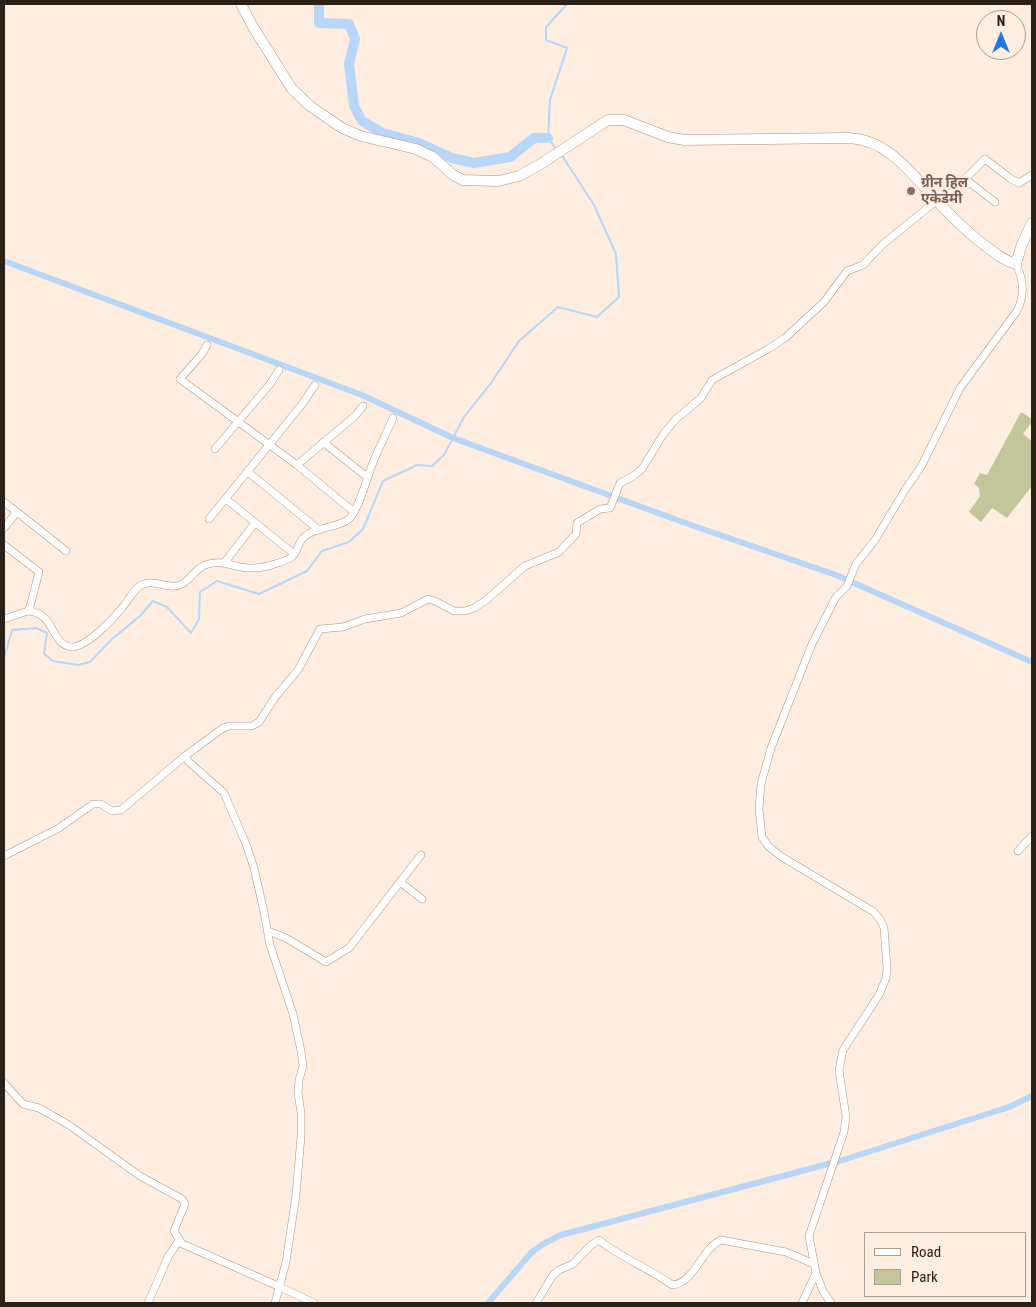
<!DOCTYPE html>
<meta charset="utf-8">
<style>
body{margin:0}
#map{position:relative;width:1036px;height:1307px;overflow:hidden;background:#ffeee0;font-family:"Roboto Condensed",sans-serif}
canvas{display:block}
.frame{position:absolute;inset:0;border:5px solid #2b2118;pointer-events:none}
.legend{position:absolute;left:864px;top:1232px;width:162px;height:65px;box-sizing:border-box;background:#ffeee0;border:1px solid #aa9c90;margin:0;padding:6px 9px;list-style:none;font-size:15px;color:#2b2118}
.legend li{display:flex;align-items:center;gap:10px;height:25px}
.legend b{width:25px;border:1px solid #aa9c90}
.north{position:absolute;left:976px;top:10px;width:50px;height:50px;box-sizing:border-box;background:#ffeee0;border:1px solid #aa9c90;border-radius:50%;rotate:0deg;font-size:14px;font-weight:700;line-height:20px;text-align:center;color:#2b2118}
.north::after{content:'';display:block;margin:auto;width:18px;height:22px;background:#2278e2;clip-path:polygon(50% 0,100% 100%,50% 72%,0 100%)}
</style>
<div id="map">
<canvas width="1036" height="1307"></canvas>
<div class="frame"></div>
<ul class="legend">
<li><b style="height:6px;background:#fff"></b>Road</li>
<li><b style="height:14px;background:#c3c69b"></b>Park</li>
</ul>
<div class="north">N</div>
</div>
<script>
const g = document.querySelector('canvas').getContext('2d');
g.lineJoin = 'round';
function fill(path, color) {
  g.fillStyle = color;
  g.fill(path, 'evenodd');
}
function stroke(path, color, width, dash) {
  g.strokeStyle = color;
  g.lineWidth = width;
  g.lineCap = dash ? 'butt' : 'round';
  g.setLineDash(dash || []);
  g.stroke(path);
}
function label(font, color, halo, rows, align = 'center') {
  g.font = font + ' "Roboto Condensed","Noto Sans Devanagari",sans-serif';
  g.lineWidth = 4;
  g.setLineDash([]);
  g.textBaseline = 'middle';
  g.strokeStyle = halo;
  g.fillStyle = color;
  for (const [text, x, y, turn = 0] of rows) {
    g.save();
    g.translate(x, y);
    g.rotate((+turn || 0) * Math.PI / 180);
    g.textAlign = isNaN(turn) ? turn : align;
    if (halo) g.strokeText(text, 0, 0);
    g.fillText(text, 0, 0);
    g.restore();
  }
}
const green = new Path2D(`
 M1021 412 1032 419V422L1023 434 1032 441V486L1007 518 992 508 981 522 969 512 980 496 979 488 974 484 980 473 987 475Z`);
const stream = new Path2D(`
 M556 149 548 138 550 100 567 48 546 40V27L567 4
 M4 658 12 630 36 628 47 633 44 654 53 661 78 665 90 662 112 639 140 616 153 601 167 607 191 633 199 619 200 592 217 581 259 594 307 571 322 551 349 542 363 529 383 481 417 465 432 466 444 455 464 417 491 383 519 341 558 307 597 317 619 297 616 254 594 205 561 154`);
const canal = new Path2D(`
 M4 261 362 395 453 438 691 525 836 575 1032 662
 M488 1303 531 1253 543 1244 561 1235 843 1160 1009 1107 1032 1096`);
const river = new Path2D(`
 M319 4V23L349 24 355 39 349 64 354 106 362 121 383 133 419 143 452 158 474 163 510 157 534 138H548`);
const street = new Path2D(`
 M965 179 995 202
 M940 204 985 159 1011 179 1019 183 1032 175
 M207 345 202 354 180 379 297 465 354 512
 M323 442 367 477
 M215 449 270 384 279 370
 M297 465 355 416 363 406
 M248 472 319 530
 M226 499 294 554
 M4 502 17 512 4 528
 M17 512 66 551
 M209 519 303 403 315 385
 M4 545 39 572 30 607 28 611 4 619
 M225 562 255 523
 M28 611C56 613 50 645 72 647 87 647 113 619 122 608 129 600 132 591 141 585 155 578 170 591 182 584 191 579 195 569 205 565 222 558 236 569 253 568 258 568 264 567 268 566 275 564 288 561 293 556 298 551 298 542 304 537 316 526 336 529 349 519 358 512 369 472 374 460 380 446 387 432 393 418
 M185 756 189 762 224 793 246 844 254 868 264 912 270 945 293 1014 301 1051 303 1066 299 1080 298 1093 301 1113V1136L296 1195 286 1262 275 1303
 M1018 851 1032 836
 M4 856 59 828 93 804H101L112 811 121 810 185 756 223 728 229 726H252L259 722 276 696 298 670 320 629 343 627 365 619 401 613 428 599 435 601 454 611H465L474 608 485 601 525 566 559 552 576 534 577 523 600 509 610 508 620 483 632 477 642 469 664 433 676 419 701 398 712 380 768 349 785 338 824 302 847 271 863 265 882 245 936 201
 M400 882 422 899
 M268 931 286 938 326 962 349 948 421 855
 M4 1083 23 1104 39 1108 69 1125 140 1176 182 1199 185 1204 174 1231 181 1242
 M148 1303 168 1257 178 1242 278 1286 314 1303
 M536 1303 553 1275 559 1270 573 1264 590 1246 599 1240C621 1258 649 1268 672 1285 695 1283 701 1249 721 1240L786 1252 814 1264
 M802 1303 816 1273
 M831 1303 823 1291 816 1273 809 1236 844 1132 846 1117 839 1070 843 1050 879 995 886 978 887 968 884 928 881 921 874 912 782 857 769 847 762 837 759 809 761 784 771 748 812 644 836 597 847 586 856 564 875 540 905 490 922 465 960 388 1017 311C1025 295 1024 280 1016 264`);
const secondary = new Path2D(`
 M241 4 253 27 292 89 310 106 342 128 361 136 416 149 433 157 453 175 463 180 498 181 519 176 539 165 608 120H624L668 137 684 140 848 138C889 139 913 176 939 203 954 219 969 234 987 247 996 254 1005 261 1016 264L1022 244 1032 223`);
const markers = [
 [911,191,5,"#8d6e63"]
];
const educationNames = [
 ["ग्रीन हिल",921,183],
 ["एकेडेमी",921,199]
];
fill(green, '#c3c69b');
stroke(stream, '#b8d6f8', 2);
stroke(canal, '#b8d6f8', 6);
stroke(river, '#b8d6f8', 10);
stroke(street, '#ad937d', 8);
stroke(secondary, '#ad937d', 11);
stroke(street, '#fff', 7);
stroke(secondary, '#fff', 10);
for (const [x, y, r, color] of markers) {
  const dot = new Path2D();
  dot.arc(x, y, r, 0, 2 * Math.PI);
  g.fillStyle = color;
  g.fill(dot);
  stroke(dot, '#ffeee0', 2);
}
label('bold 14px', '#785e54', '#ffeee0', educationNames, 'left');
</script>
